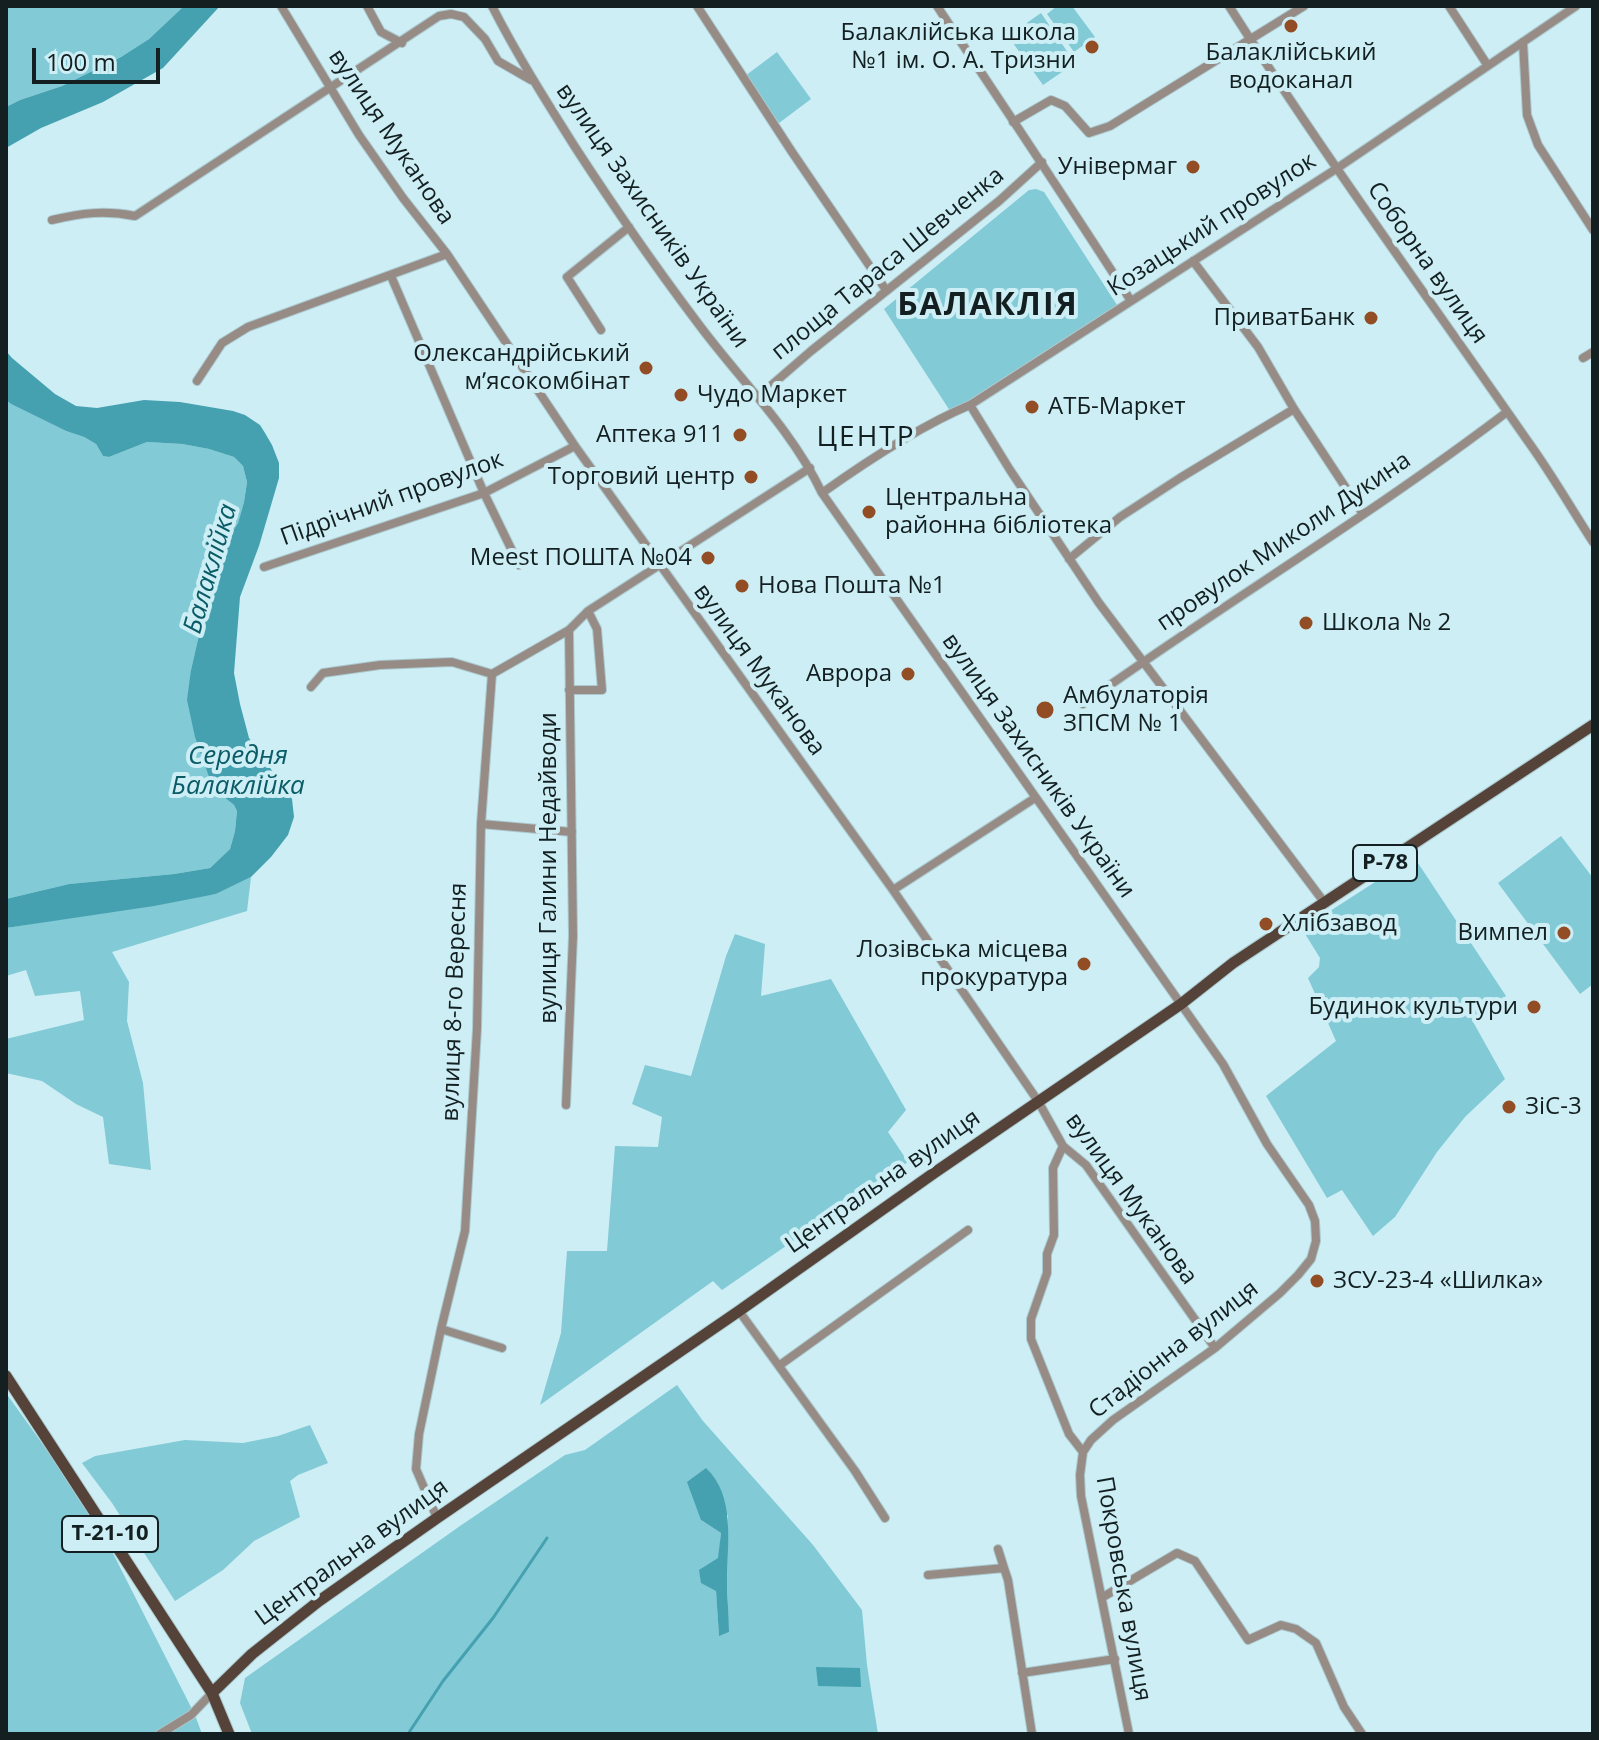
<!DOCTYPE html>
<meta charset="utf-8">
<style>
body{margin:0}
#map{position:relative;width:1599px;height:1740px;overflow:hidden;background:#cceef4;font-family:"Open Sans",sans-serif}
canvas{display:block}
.frame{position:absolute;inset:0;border:8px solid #131f21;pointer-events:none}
.scale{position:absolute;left:32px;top:48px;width:128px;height:36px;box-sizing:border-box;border:4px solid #131f21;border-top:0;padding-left:10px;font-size:24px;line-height:28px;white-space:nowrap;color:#131f21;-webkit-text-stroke:6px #cceef4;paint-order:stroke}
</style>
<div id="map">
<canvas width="1599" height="1740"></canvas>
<div class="frame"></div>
<div class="scale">100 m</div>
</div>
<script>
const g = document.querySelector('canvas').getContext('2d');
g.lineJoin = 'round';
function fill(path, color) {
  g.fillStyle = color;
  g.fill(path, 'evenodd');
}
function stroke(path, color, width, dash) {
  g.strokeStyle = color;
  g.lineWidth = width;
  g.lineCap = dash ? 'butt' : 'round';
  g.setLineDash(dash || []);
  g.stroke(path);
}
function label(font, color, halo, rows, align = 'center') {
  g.font = font + ' "Open Sans",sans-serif';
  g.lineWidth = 8;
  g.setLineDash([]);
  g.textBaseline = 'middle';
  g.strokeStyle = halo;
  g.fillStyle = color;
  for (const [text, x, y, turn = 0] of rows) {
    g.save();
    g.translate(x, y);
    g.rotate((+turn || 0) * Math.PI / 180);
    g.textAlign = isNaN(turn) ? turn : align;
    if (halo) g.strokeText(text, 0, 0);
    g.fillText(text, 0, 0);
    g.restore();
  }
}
const green = new Path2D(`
 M6 6H184L149 39 121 57 62 86 20 100 6 107Z
 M1057 6H1072L1095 37 1074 52 1047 14Z
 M1041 13 1075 63 1043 85 1008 36Z
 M777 52 811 99 779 123 745 76Z
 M1036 189 1044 192 1119 308 952 414 884 309 1029 190Z
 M6 400 11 404 66 431 84 437 96 444 103 456 109 457 147 442 182 444 209 449 234 457 243 466 247 482 244 502 238 523 217 556 191 670 213 787 234 805 237 811 235 831 230 849 210 868 174 874 69 884 6 899Z
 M1561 836 1593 878V984L1580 994 1498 883Z
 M1414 857 1506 996 1472 1020 1505 1079 1465 1117 1437 1152 1395 1217 1373 1236 1342 1190 1327 1198 1266 1096 1336 1041 1308 978 1319 967 1320 958 1302 929Z
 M251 877 247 911 112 952 129 982 127 1021 143 1083 151 1170 109 1164 103 1117 76 1104 42 1081 6 1073V1039L84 1020 80 991 35 996 26 970 6 976V928L216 894Z
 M735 934 765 944 761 996 831 979 906 1110 888 1132 908 1162 722 1290 713 1281 540 1405 561 1333 567 1251H607L615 1146 658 1147 662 1117 632 1104 645 1065 691 1076 726 956Z
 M677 1385 703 1421 813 1545 862 1610 867 1665 878 1734H252L240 1703 245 1678 460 1526 565 1455 585 1450ZM728 1515 727 1583 729 1632 719 1635 716 1591 721 1533 701 1520Z
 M6 1393 94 1516 195 1715 202 1734H6Z
 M310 1425 328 1463 298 1475 290 1481 300 1517 254 1541 223 1570 175 1601 112 1503 82 1463 95 1456 185 1440 243 1443 278 1436Z`);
const water = new Path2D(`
 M184 6H220L163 68 103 102 41 128 6 148V107L20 100 62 86 121 57 149 39Z
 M6 351 12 358 55 394 76 406 97 408 144 400 180 402 233 411 245 415 260 425 265 433 272 445 279 463V478L259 546 240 597 234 673 240 704 249 738 292 799 294 817 288 835 271 857 251 877 216 894 154 906 6 928V899L69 884 174 874 210 868 230 849 235 831 237 811 234 805 213 788 195 737 187 700 191 670 217 556 238 523 244 502 247 482 243 466 234 457 209 449 182 444 147 442 109 457 103 456 96 444 84 437 66 431 11 404 6 400Z
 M706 1468C736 1496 727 1544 727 1582 727 1598 729 1615 729 1632L719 1636 716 1591 701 1583 699 1570 718 1558 721 1533 701 1520 687 1482Z
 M816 1667 860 1668 861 1687 818 1686Z`);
const stream = new Path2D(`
 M408 1734 443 1681 493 1618 547 1538`);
const minor = new Path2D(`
 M281 6 359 135 403 198 447 254 575 446 893 890 1038 1101 1063 1146 1086 1165 1215 1348
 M367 6 381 32 402 43
 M492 6C517 55 546 101 575 147 614 207 654 265 697 322 739 379 791 428 822 493L1223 1064 1267 1144 1309 1205 1315 1221 1316 1241 1311 1259 1298 1275 1280 1293 1215 1348 1113 1420 1091 1440 1083 1452 1080 1475 1081 1496 1129 1734
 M697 6 792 152 886 290
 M937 6C1002 104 1068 202 1131 301
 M1229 6C1323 154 1427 296 1527 440 1551 473 1571 508 1593 542
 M1449 6 1488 66
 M1523 42 1527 115 1538 145 1593 230
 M1013 122 1051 100 1065 106 1089 133 1110 126 1304 6
 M52 220C82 213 104 210 135 216L439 16 451 14 464 17 485 39 498 61 531 80
 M1193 261 1258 347 1294 409 1363 514
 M391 276 484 493 519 565
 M601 330 567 277 629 227
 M1583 358 1593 352
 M197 381 222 343 248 327 447 254
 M759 396 811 351 999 201 1042 162
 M970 405 1010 470 1099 603 1324 902
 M822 493C867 461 920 426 970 405L1336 169 1576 6
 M1069 559 1120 517 1180 478 1294 409
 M264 567 484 493 575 446
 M311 687 323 673 380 665 452 662 492 674 569 630 588 611 810 468
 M569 690H602L597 629 588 611
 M1083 704C1223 604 1370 516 1507 412
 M481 824 572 832
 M893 890 1035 798
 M566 1105 573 936 569 630
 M1063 1146 1053 1168 1054 1235 1047 1254V1273L1031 1319V1339L1069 1434 1083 1452
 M739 1311 855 1471 885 1518
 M441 1329 502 1348
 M780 1365 968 1230
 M437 1518 416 1469 419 1434 441 1329 465 1231 477 1029 481 824 492 674
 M998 1549 1004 1568
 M928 1575 1004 1568 1008 1580 1032 1734
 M1103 1597 1177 1553 1195 1561 1248 1640 1281 1625 1296 1629 1316 1643 1344 1707 1362 1734
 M1022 1673 1115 1659
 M160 1734 191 1715 212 1693`);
const major = new Path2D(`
 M6 1376 212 1693 229 1734
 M212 1693 252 1654 319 1601 437 1518 739 1311 934 1173 1181 1004 1233 963 1593 725`);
const markers = [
 [1291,26,8,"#934d25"],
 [1092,47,8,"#934d25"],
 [1193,167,8,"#934d25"],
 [1371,318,8,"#934d25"],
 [646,368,8,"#934d25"],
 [681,395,8,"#934d25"],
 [1032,407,8,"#934d25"],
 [740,435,8,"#934d25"],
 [751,477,8,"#934d25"],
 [869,512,8,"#934d25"],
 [708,558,8,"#934d25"],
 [742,586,8,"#934d25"],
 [1306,623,8,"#934d25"],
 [908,674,8,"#934d25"],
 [1045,710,10,"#934d25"],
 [1266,924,8,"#934d25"],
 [1564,933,8,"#934d25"],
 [1084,964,8,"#934d25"],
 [1534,1007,8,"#934d25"],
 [1509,1107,8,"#934d25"],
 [1317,1281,8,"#934d25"]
];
const shields = [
 [1385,863,64],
 [110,1534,96]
];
const shieldNames = [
 ["Р-78",1385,863],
 ["Т-21-10",110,1534]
];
const poiNames = [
 ["Балаклійська школа",1076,33],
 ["№1 ім. О. А. Тризни",1076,61],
 ["Балаклійський",1291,53,"center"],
 ["водоканал",1291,81,"center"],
 ["Універмаг",1177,167],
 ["ПриватБанк",1355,318],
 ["Олександрійський",630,354],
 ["мʼясокомбінат",630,382],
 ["Чудо Маркет",697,395,"left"],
 ["АТБ-Маркет",1048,407,"left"],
 ["Аптека 911",724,435],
 ["Торговий центр",735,477],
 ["Центральна",885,498,"left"],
 ["районна бібліотека",885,526,"left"],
 ["Meest ПОШТА №04",692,558],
 ["Нова Пошта №1",758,586,"left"],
 ["Школа № 2",1322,623,"left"],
 ["Аврора",892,674],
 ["Амбулаторія",1063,696,"left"],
 ["ЗПСМ № 1",1063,724,"left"],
 ["Хлібзавод",1282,924,"left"],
 ["Вимпел",1548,933],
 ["Лозівська місцева",1068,950],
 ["прокуратура",1068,978],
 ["Будинок культури",1518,1007],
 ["ЗіС-3",1525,1107,"left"],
 ["ЗСУ-23-4 «Шилка»",1333,1281,"left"]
];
const streetNames = [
 ["вулиця Муканова",391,137,56],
 ["вулиця Захисників України",652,216,55],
 ["Козацький провулок",1212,225,-33],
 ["Соборна вулиця",1427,263,55],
 ["площа Тараса Шевченка",888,264,-39],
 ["Підрічний провулок",392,499,-20],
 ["провулок Миколи Дукина",1284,542,-34],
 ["вулиця Муканова",759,670,54],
 ["вулиця Захисників України",1038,766,55],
 ["вулиця Галини Недайводи",549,868,-90],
 ["вулиця 8-го Вересня",455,1002,-88],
 ["Центральна вулиця",883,1182,-35],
 ["вулиця Муканова",1131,1199,54],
 ["Стадіонна вулиця",1174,1350,-38],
 ["Центральна вулиця",352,1553,-36],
 ["Покровська вулиця",1123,1589,80]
];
const waterNames = [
 ["Балаклійка",211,569,-74],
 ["Середня",238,757],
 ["Балаклійка",238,787]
];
const quarterNames = [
 ["ЦЕНТР",866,438]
];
const districtNames = [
 ["БАЛАКЛІЯ",988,306]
];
fill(green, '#81cad6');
fill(water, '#45a1b0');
stroke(stream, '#45a1b0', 3);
stroke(minor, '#abc9ce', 10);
stroke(major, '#abc9ce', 13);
stroke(minor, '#978b86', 8);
stroke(major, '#554239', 11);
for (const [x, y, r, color] of markers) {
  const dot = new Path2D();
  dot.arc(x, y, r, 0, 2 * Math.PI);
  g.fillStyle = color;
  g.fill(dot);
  stroke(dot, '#cceef4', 3);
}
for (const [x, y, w] of shields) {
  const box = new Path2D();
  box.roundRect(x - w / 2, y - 18, w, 36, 6);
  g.fillStyle = '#cceef4';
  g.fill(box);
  stroke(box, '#131f21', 2);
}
label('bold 22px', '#131f21', null, shieldNames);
label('24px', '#131f21', '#cceef4', poiNames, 'right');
label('24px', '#131f21', '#cceef4', streetNames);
label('italic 26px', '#0b5b66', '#cceef4', waterNames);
g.letterSpacing = '2px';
label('28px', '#131f21', '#cceef4', quarterNames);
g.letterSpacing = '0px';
g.letterSpacing = '2px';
label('bold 32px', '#131f21', '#cceef4', districtNames);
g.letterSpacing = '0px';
</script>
